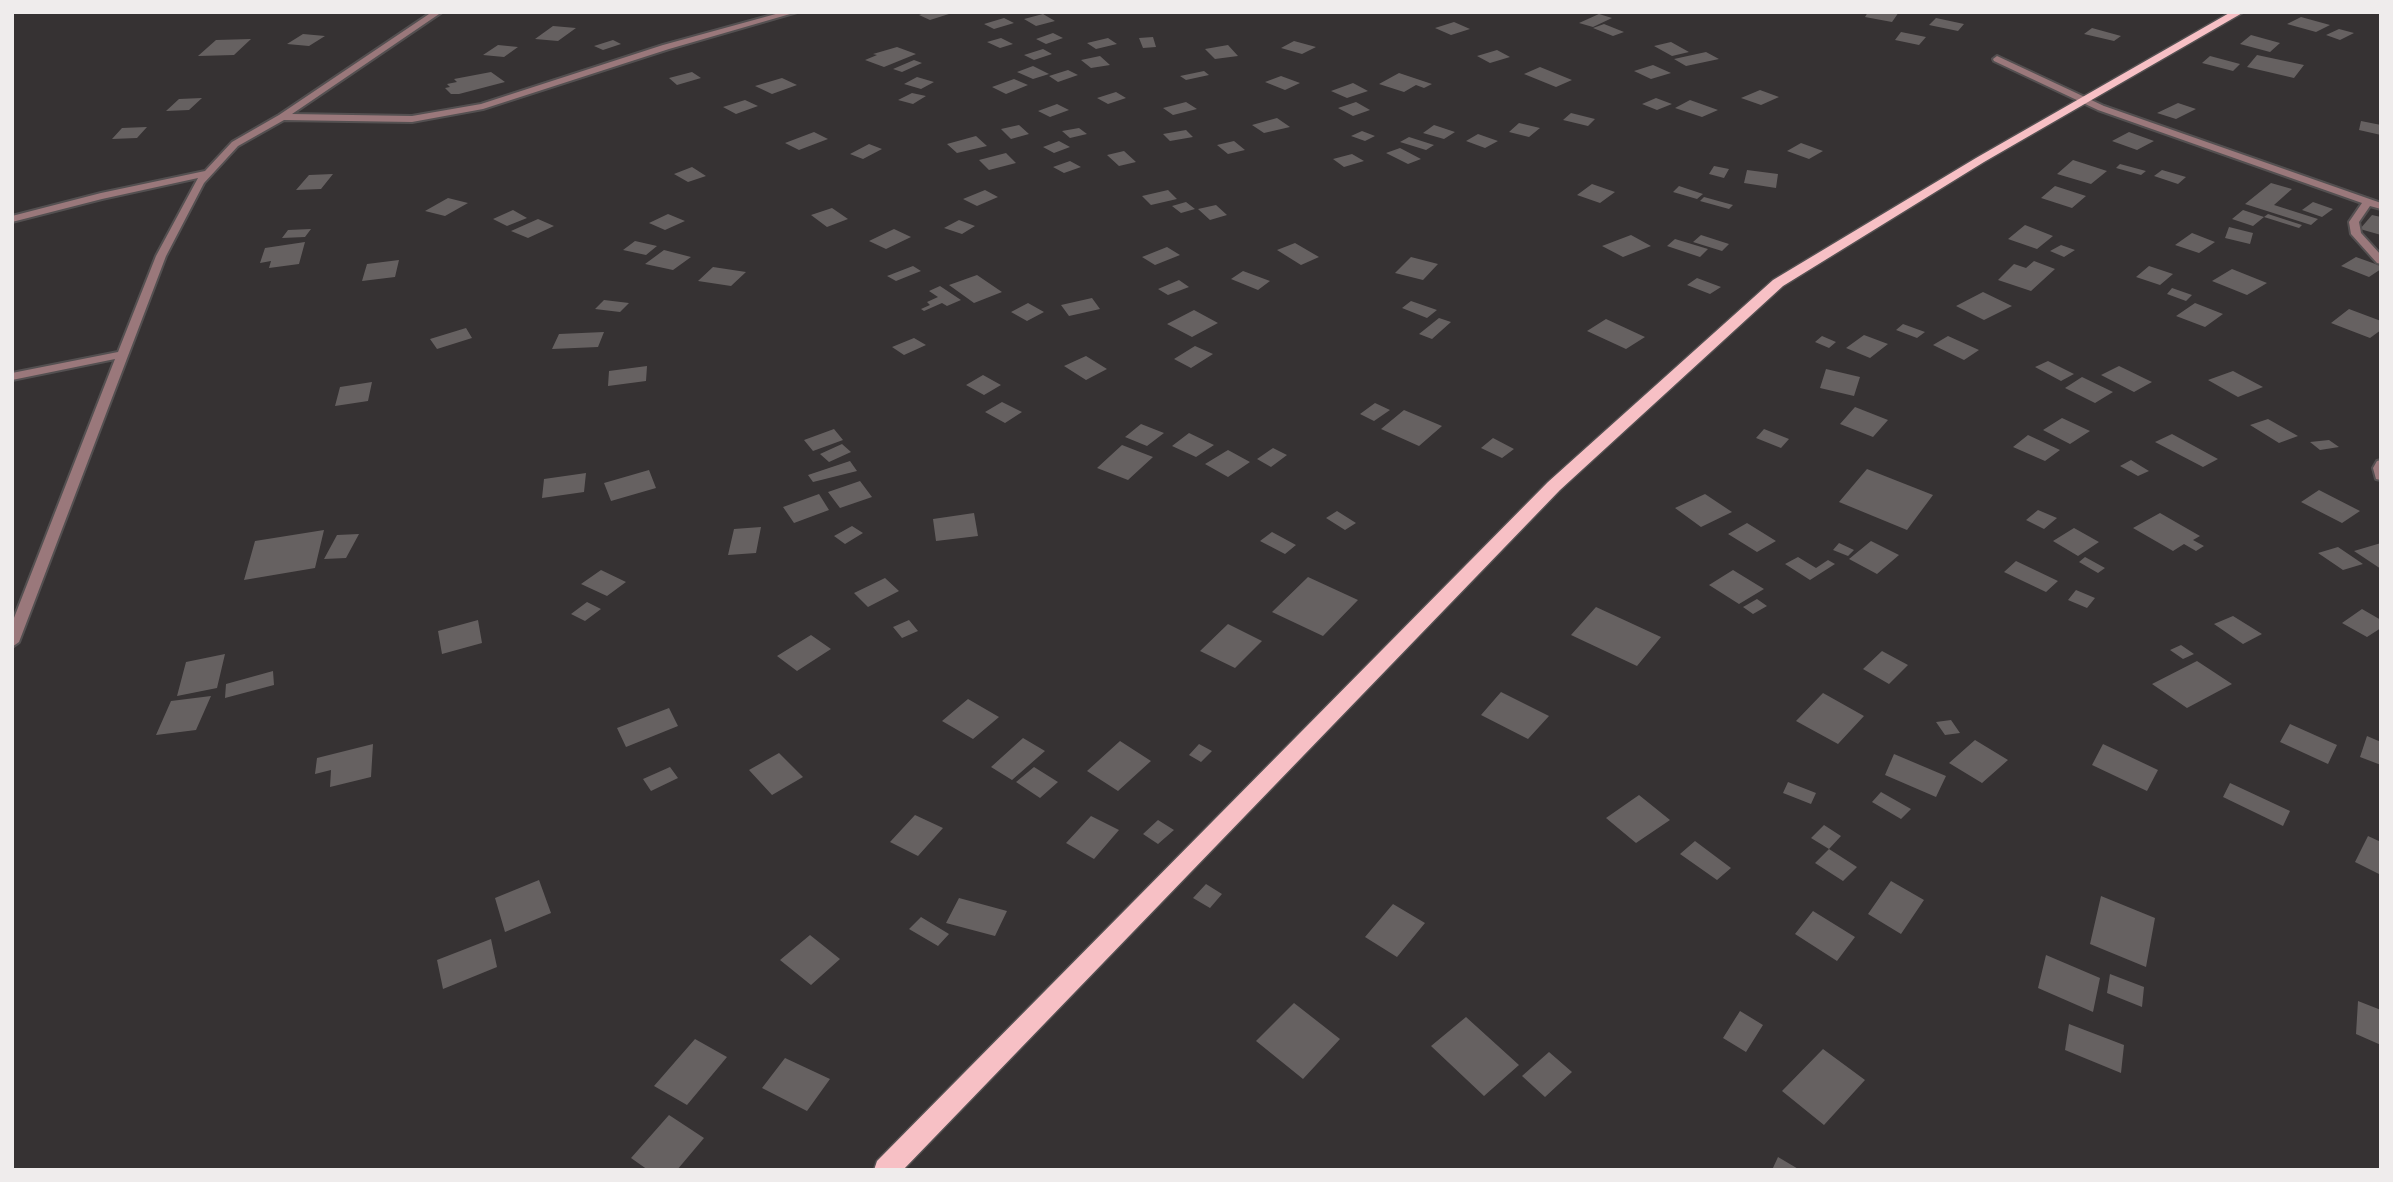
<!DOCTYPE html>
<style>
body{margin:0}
#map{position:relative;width:2393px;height:1182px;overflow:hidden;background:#363233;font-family:Arial,sans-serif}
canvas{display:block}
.frame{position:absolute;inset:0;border:14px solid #efecec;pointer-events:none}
</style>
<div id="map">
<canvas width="2393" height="1182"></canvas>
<div class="frame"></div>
</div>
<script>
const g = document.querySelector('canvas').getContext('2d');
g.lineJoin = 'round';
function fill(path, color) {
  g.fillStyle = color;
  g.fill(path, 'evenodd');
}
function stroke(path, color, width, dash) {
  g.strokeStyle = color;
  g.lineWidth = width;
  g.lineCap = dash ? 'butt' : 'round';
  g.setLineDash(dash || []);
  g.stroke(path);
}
const building = new Path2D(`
 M927 12H945L949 14 930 20 919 15Z
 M1868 12H1899L1892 22 1865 17Z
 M1043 14 1055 21 1036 26 1024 19Z
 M1599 14 1612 18 1593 27 1579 23Z
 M2301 17 2330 25 2316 32 2287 24Z
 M1004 18 1014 23 994 29 984 24Z
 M1936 18 1964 24 1958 31 1929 25Z
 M1454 22 1470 29 1451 35 1435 28Z
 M1604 24 1624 32 1613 36 1593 28Z
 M553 26 576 28 558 41 535 39Z
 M2092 28 2121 36 2114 41 2084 34Z
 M2339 29 2354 33 2340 40 2326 35Z
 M1901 32 1926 37 1919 45 1895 40Z
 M1053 33 1063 38 1046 44 1036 39Z
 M303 34 325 36 309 46 287 44Z
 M2251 35 2280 43 2270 52 2240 44Z
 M1153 37 1156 47 1143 48 1139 38Z
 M1001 38 1013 44 1000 48 987 42Z
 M1108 38 1117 44 1096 49 1087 43Z
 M251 39 234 55 198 56 216 40Z
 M613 40 621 44 603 50 594 46Z
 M1294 41 1316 47 1302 54 1281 48Z
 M1671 42 1689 52 1672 56 1654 46Z
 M498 45 518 47 504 57 483 55Z
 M1228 45 1238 56 1215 59 1205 49Z
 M897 47 916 54 884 67 865 60 877 55 873 54Z
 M1043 49 1052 54 1034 60 1024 55Z
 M1497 50 1510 57 1490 63 1477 56Z
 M1706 52 1719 59 1686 66 1674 59Z
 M2257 55 2304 65 2294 78 2247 67Z
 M1100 56 1110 65 1091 68 1081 60Z
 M2210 56 2240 64 2233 71 2202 63Z
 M914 60 922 63 902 72 893 69Z
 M1653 65 1671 73 1651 79 1634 71Z
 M1033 66 1049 74 1033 79 1017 72Z
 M1540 67 1572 80 1556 87 1524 74Z
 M1068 70 1078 75 1058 82 1049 76Z
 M1204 71 1209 75 1186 80 1180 76Z
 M491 72 505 82 459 94H451L445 88 450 87 447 84 457 82 454 79Z
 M692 72 701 78 677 85 669 78Z
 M1399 73 1432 84 1424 88 1416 85 1404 92 1379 84Z
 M1281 76 1300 83 1285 90 1265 82Z
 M917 77 934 82 921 89 904 84Z
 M782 78 797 85 772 94 755 86Z
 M1014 79 1028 85 1006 94 992 87Z
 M1353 83 1368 91 1347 98 1331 91Z
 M1760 90 1779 97 1761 105 1741 98Z
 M1116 92 1126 98 1108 104 1097 98Z
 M912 93 926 96 913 104 898 100Z
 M202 98 189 110 166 111 179 99Z
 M1656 98 1672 104 1657 110 1642 104Z
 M745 100 758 106 736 114 723 107Z
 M1690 100 1718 110 1702 117 1675 108Z
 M1186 102 1197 109 1173 115 1163 108Z
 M1356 102 1370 110 1353 116 1338 108Z
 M2178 103 2196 109 2176 119 2157 113Z
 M1057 104 1069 110 1050 117 1038 111Z
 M1571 113 1595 119 1588 126 1563 120Z
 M1277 118 1290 127 1264 133 1252 125Z
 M2361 121 2381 125V135L2359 130Z
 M1519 123 1540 128 1529 137 1509 132Z
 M1019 125 1029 134 1011 139 1001 129Z
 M1434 125 1455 132 1444 139 1423 133Z
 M147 127 137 138 112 139 122 128Z
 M1079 128 1087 134 1070 138 1062 131Z
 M1186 130 1193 137 1170 141 1163 134Z
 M1362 131 1375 136 1365 141 1351 136Z
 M814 132 828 139 799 150 785 143Z
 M2129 132 2154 141 2137 150 2112 141Z
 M1478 134 1498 141 1485 148 1466 141Z
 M976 136 987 146 957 153 947 144Z
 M1409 137 1434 145 1426 150 1400 142Z
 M1059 141 1070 147 1054 153 1043 147Z
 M1234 141 1245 150 1228 154 1217 145Z
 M1801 143 1823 151 1809 159 1787 151Z
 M869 144 882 149 863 159 850 154Z
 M1400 148 1421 159 1408 164 1386 153Z
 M1124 151 1136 162 1119 166 1107 155Z
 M1006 153 1016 163 989 170 979 160Z
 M1352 154 1364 161 1344 167 1333 159Z
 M2073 160 2107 171 2091 184 2057 174Z
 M1070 161 1081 167 1064 173 1053 167Z
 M2120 164 2146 171 2141 175 2116 168Z
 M1714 166 1729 169 1724 178 1709 174Z
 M692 167 706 176 688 182 674 174Z
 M1747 170 1778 174 1776 188 1744 183Z
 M2162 170 2186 177 2178 184 2154 176Z
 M333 174 321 189 296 190 309 175Z
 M2271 183 2292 189 2274 205 2318 219 2311 225 2245 204Z
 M1592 184 1615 192 1600 203 1577 195Z
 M1679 186 1703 194 1697 199 1673 192Z
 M2055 186 2086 196 2072 208 2041 198Z
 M985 190 998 197 977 206 963 199Z
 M1168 190 1177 199 1151 205 1142 196Z
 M1704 197 1733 205 1729 209 1700 201Z
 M448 198 468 203 445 216 425 211Z
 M1186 202 1195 209 1181 213 1172 206Z
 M2313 202 2333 209 2322 217 2302 210Z
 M1216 205 1227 215 1210 220 1198 209Z
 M832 208 848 219 827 227 811 215Z
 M513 210 527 218 507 226 493 219Z
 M2243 210 2264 217 2268 214 2302 225 2299 228 2264 217 2253 226 2232 219Z
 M668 214 685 221 665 230 649 223Z
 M2372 215 2381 217V235L2360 229Z
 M538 219 554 226 528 238 511 231Z
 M959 220 975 226 962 234 944 228Z
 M2025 225 2053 236 2037 249 2008 239Z
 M2229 227 2253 233 2250 244 2225 238Z
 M311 229 305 237 282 238 288 230Z
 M894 229 911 237 886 249 869 241Z
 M2192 233 2215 242 2199 253 2175 245Z
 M1631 235 1651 246 1623 257 1602 246Z
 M1701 235 1729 244 1722 251 1693 242Z
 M1675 239 1708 249 1700 257 1667 246Z
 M635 241 657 246 646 255 623 250Z
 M305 242 299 264 269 268 271 261 260 263 265 248Z
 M1295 243 1319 257 1301 265 1277 250Z
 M2061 245 2075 250 2064 257 2050 251Z
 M1167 247 1180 255 1155 265 1142 257Z
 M664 250 691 257 673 270 645 264Z
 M1411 257 1438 264 1423 280 1395 273Z
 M2356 257 2381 266V269L2369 277 2341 266Z
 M399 260 395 277 362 281 367 264Z
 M2034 261 2055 269 2031 291 1998 280 2014 264 2026 268Z
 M913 266 921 271 896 281 887 276Z
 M2149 266 2173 274 2160 285 2136 277Z
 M713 267 746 272 731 286 698 281Z
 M2232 269 2267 283 2247 295 2212 281Z
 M1243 271 1270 281 1258 290 1231 279Z
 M977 275 1002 292 974 303 949 285Z
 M1697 278 1721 287 1710 294 1687 285Z
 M1179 280 1189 287 1168 295 1158 289Z
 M940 286 961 300 947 306 942 303 924 311 921 309 930 305 927 302 938 297 929 291Z
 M2172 288 2192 295 2186 301 2167 294Z
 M1983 292 2012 306 1984 320 1956 306Z
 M1092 298 1100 309 1069 316 1061 305Z
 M604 300 629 303 620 312 595 309Z
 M1411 301 1437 310 1427 318 1402 308Z
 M1028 303 1044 312 1027 321 1011 312Z
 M2195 303 2223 314 2205 327 2176 316Z
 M2349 309 2381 321V330L2370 338 2331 323Z
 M1194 310 1218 323 1192 337 1167 324Z
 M1439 318 1451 322 1432 339 1419 334Z
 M1606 319 1645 337 1626 349 1587 331Z
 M1903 324 1925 332 1917 338 1896 330Z
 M466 328 472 338 437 349 430 339Z
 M604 332 598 347 552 349 559 334Z
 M1864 335 1888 344 1870 358 1846 348Z
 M1822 336 1836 342 1829 348 1815 342Z
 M1948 336 1979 350 1964 360 1933 345Z
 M914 338 926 345 904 355 892 347Z
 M1195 346 1213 354 1191 368 1174 359Z
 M1086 356 1107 369 1086 380 1064 366Z
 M2048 361 2074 374 2061 381 2035 367Z
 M647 366 646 381 608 386 609 371Z
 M2119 366 2152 382 2134 392 2101 375Z
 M1826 369 1860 377 1854 396 1820 388Z
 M2233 371 2263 387 2238 397 2208 380Z
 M983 375 1001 385 984 395 966 385Z
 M2082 377 2113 392 2095 403 2065 388Z
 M372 382 368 401 335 406 340 387Z
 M1002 402 1022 412 1005 423 985 412Z
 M1375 403 1390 410 1374 421 1360 414Z
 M1855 407 1888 420 1873 437 1840 424Z
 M1404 410 1442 426 1419 446 1381 429Z
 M2062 418 2090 431 2070 444 2043 430Z
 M2268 419 2298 436 2279 443 2250 425Z
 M1141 424 1164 433 1147 446 1125 437Z
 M834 429 843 440 813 451 804 440Z
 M1764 429 1789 439 1781 448 1756 438Z
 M1189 433 1214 445 1196 457 1172 446Z
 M2172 434 2218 459 2203 467 2155 442Z
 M2028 435 2060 450 2045 461 2013 447Z
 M1493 438 1514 449 1502 458 1481 448Z
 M2329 440 2339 447 2320 450 2310 442Z
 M842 444 851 452 829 462 820 454Z
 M1122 445 1153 457 1128 480 1097 468Z
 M1273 448 1287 455 1271 467 1257 459Z
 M1228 450 1250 462 1228 477 1205 464Z
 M2131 460 2149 471 2138 476 2120 466Z
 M850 461 857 471 813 482 808 475Z
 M1867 469 1933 495 1907 530 1839 502Z
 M649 470 656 488 611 501 604 483Z
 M586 473 584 492 542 498 544 479Z
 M860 481 872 497 840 508 828 492Z
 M2319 490 2360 511 2342 523 2301 502Z
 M819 494 829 510 794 523 783 507Z
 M1705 494 1732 512 1701 527 1675 508Z
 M2038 510 2057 518 2044 529 2026 520Z
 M1337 511 1356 523 1345 530 1326 518Z
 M974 513 978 536 936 541 933 519Z
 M2160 513 2200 536 2193 540 2204 546 2196 551 2184 544 2173 551 2133 528Z
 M1747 523 1776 541 1757 552 1728 534Z
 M852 526 863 533 845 544 834 536Z
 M761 527 756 553 728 555 734 529Z
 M2074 528 2099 542 2078 556 2053 541Z
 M324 530 315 568 244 580 255 541Z
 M1272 532 1296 545 1285 554 1260 541Z
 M359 534 346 558 324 559 337 535Z
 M1871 541 1899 555 1877 574 1849 559Z
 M1839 543 1854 550 1848 556 1833 550Z
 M2381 543V569L2354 551Z
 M2338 547 2363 564 2343 570 2318 553Z
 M1798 557 1816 568 1828 560 1835 564 1810 580 1785 564Z
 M2085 557 2105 568 2098 573 2079 562Z
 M2016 561 2058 581 2046 592 2004 572Z
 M601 570 626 582 607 596 581 584Z
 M1733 570 1764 589 1739 604 1709 585Z
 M1308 577 1358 600 1323 636 1272 612Z
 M885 578 899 591 868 607 854 593Z
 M2076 590 2095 598 2087 608 2068 600Z
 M1757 599 1767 606 1753 614 1743 607Z
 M587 602 601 609 585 621 571 614Z
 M1596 607 1661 637 1637 666 1571 635Z
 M2362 609 2381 620V628L2367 637 2342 623Z
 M2233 616 2262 634 2243 644 2214 624Z
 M478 620 482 643 442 654 438 631Z
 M909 620 918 631 902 638 893 627Z
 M1228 624 1262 641 1235 668 1200 651Z
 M811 635 831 649 797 671 777 656Z
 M2181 645 2194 654 2183 659 2170 650Z
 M1882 651 1908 665 1889 684 1863 669Z
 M225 654 217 688 177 696 186 662Z
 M2197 661 2232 684 2187 708 2152 684Z
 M273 671 274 685 225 698 226 684Z
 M1501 692 1549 716 1528 739 1481 715Z
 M1823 693 1864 716 1838 744 1796 721Z
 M211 696 196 730 156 735 171 701Z
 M968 699 999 717 973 739 942 721Z
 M669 708 678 726 626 747 617 728Z
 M1951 720 1960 733 1945 735 1936 722Z
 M2290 724 2337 745 2328 764 2280 742Z
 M2367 736 2381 742V765L2360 757Z
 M1023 738 1045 751 1012 780 991 767Z
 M1975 740 2008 760 1982 783 1949 763Z
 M1120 741 1151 761 1118 791 1087 771Z
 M373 744 371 777 330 787 331 770 315 774 317 758Z
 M1199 744 1212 751 1201 762 1189 755Z
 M2103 744 2158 770 2147 791 2092 765Z
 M779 753 803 777 772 795 749 770Z
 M1894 754 1946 776 1936 797 1885 775Z
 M670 767 678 778 651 791 643 779Z
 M1034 767 1058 782 1040 798 1016 782Z
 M1788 782 1816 793 1811 804 1783 793Z
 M2230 783 2290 811 2283 826 2223 797Z
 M1881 792 1911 809 1901 819 1872 802Z
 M1639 795 1670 820 1636 843 1606 818Z
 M915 815 943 828 918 856 890 842Z
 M1091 816 1119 830 1094 859 1066 843Z
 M1158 820 1174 830 1158 844 1143 834Z
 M1824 825 1841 836 1829 849 1857 867 1843 881 1815 863 1829 849 1811 838Z
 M2368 836 2381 842V875L2355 862Z
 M1695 841 1731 868 1717 880 1680 854Z
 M539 880 551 913 505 932 495 898Z
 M1891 881 1924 900 1901 934 1868 914Z
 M1206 884 1222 894 1210 908 1193 898Z
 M2101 896 2155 918 2146 967 2090 944Z
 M959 898 1007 911 995 936 946 923Z
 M1393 904 1425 923 1397 957 1365 937Z
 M1813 911 1855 937 1837 961 1795 934Z
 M921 917 949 934 938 946 909 929Z
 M810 935 840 959 811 985 780 960Z
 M491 939 497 967 443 989 437 960Z
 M2046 955 2100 978 2093 1012 2038 988Z
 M2110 974 2144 987 2142 1007 2107 993Z
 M2358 1001 2381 1010V1045L2356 1034Z
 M1294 1003 1340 1039 1303 1079 1256 1041Z
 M1740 1011 1763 1025 1746 1052 1723 1038Z
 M1466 1017 1519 1065 1484 1096 1431 1046Z
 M2069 1024 2124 1045 2121 1073 2065 1050Z
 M695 1039 727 1057 687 1105 654 1086Z
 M1823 1049 1865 1080 1824 1125 1782 1091Z
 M1549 1052 1572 1072 1545 1097 1522 1076Z
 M785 1058 830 1079 807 1111 762 1088Z
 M669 1115 704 1138 677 1170H648L631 1158Z
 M1778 1157 1800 1170H1772Z`);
const street = new Path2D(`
 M432 12H442L292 114 412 116 481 104 663 45 783 12H797L669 49 483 109 412 122 284 120 238 146 204 183 166 256 19 642 12 647V623L115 359 12 380V373L118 352 156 256 198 178 102 199 12 222V216L101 193 205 171 232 142 279 115Z
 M1997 56 2104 106 2381 203V209L2370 206 2359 222 2361 233 2381 255V264L2377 263 2351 234 2349 222 2362 203 2098 110 1994 61 1993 59Z
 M2381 460V480L2376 479 2373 468 2377 461Z`);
const primary = new Path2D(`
 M2231 12H2244L1984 162 1783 286 1560 490 903 1170H874L877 1161 1548 482 1773 280 1976 158Z`);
fill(building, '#666161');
stroke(street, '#545051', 4);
stroke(primary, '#545051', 3);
fill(street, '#9a787b');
fill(primary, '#f7c0c5');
</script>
